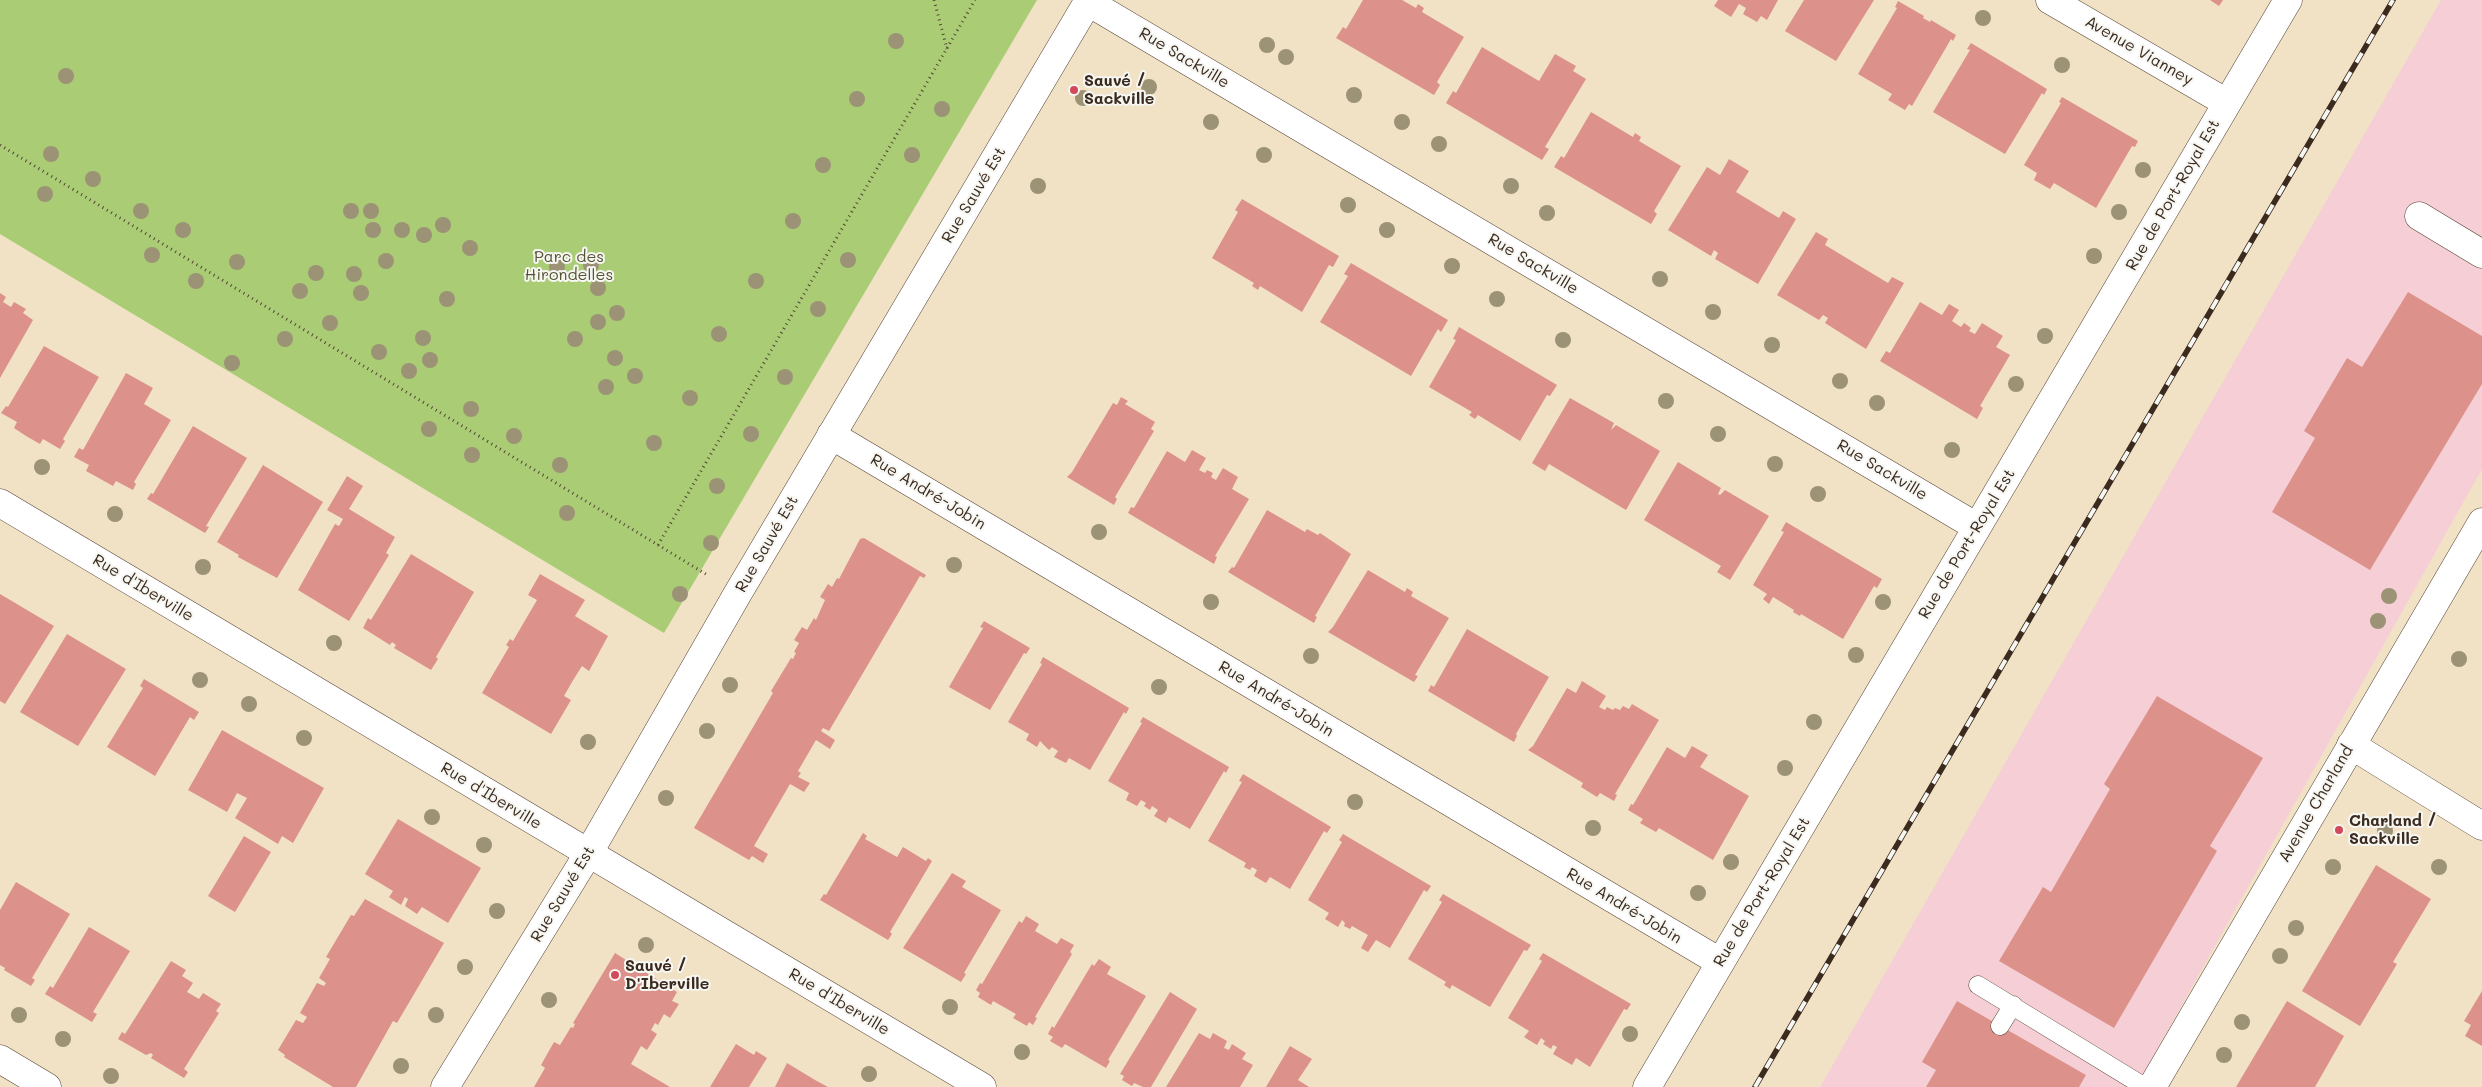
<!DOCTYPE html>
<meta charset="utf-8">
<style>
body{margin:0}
canvas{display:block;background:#f1e1c5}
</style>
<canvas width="2482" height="1087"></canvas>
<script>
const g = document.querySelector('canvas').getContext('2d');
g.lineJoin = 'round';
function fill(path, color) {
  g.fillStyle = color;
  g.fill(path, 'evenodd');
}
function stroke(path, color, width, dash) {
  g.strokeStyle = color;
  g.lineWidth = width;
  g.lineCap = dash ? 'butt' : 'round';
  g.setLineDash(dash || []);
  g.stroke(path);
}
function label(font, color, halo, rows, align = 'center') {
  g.font = font + ' Mali,sans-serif';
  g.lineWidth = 4;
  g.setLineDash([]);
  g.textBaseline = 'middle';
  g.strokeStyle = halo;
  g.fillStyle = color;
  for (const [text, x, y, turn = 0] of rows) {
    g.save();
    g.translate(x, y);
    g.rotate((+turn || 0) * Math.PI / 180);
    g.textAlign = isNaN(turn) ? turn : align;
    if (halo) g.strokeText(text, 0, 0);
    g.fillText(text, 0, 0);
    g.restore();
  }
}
const built = new Path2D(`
 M2441 0H2482V469L2136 1087H1820Z`);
const green = new Path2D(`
 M0 0H1037L664 633 0 234Z`);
const building = new Path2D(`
 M1363 0H1402L1416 8 1418 4 1424 8 1422 12 1464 37 1437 82 1440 85 1434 95 1336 38 1343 27 1346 29Z
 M1718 0H1778L1767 20 1761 16 1757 22 1743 14 1746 8 1739 4 1731 17 1714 6Z
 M1804 0H1874L1836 61 1785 31Z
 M2210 0H2223L2219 6Z
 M1898 1 1924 16 1923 18 1930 22 1931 20 1956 35 1953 41 1951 39 1912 106 1909 104 1905 110 1888 100 1892 94 1858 74 1897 8 1895 7Z
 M1971 43 2047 89 2044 95 2042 93 2005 154 1933 112 1970 50 1967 49Z
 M1482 47 1539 81 1555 54 1576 66 1573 71 1586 79 1545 147 1549 149 1542 160 1446 103 1453 91 1456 93Z
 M2062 97 2138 141 2135 147 2132 146 2096 208 2054 183 2050 189 2034 180 2037 173 2024 165 2061 103 2059 102Z
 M1591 112 1633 137 1635 133 1641 137 1639 141 1681 166 1654 211 1657 214 1651 224 1554 167 1561 156 1564 158Z
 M1729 159 1749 171 1736 192 1779 218 1783 211 1796 219 1758 284 1715 259 1718 253 1714 250 1711 256 1668 230 1707 167 1720 175Z
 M1242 199 1339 256 1333 267 1329 265 1302 312 1260 286 1258 290 1252 286 1254 283 1212 258 1238 212 1235 210Z
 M1816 232 1828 239 1825 245 1888 283 1892 277 1904 283 1866 349 1825 323 1828 318 1823 315 1819 320 1777 295Z
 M1351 263 1448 320 1441 332 1438 329 1411 376 1320 322 1348 276 1344 274Z
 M2408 292 2482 336V384L2370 570 2272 512 2315 438 2304 431 2347 358 2362 367Z
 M0 293 6 297 3 302 11 307 14 302 26 309 23 313 33 320 0 378Z
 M1920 302 1942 315 1949 304 1959 310 1952 321 1961 327 1964 323 1967 325 1971 328 1969 331 1975 334 1982 323 2003 336 1996 347 2010 355 1980 406 1983 408 1977 419 1880 361 1886 351 1890 353Z
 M1459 327 1557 385 1550 396 1547 395 1520 441 1478 415 1475 419 1469 415 1472 412 1429 387 1456 340 1453 339Z
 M44 346 99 377 63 439 65 441 60 449 43 439 40 444 26 436 14 428 17 422 1 413 6 406 8 407Z
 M126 373 153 388 144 404 171 420 134 482 136 484 133 490 116 481 113 486 86 471 89 465 74 457 79 448 83 450Z
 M1121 397 1128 401 1125 404 1155 422 1151 429 1154 431 1115 497 1117 499 1114 505 1067 477 1072 472 1113 403 1117 405Z
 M1570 398 1614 423 1611 430 1616 425 1660 451 1626 510 1549 464 1545 471 1532 463Z
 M193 426 247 458 206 526 209 527 205 533 147 499 151 493 153 494Z
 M1192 450 1206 458 1199 470 1205 473 1207 470 1213 473 1211 477 1216 480 1223 468 1238 477 1232 489 1249 499 1215 556 1217 557 1214 564 1128 513 1131 507 1134 508 1167 451 1185 462Z
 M1678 462 1721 488 1718 494 1720 495 1725 490 1769 516 1730 580 1717 572 1721 566 1644 520Z
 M263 465 323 502 277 578 238 557 239 555 217 542Z
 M347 476 363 486 349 509 395 537 386 553 389 555 349 621 298 590 335 524 339 526 343 519 327 510Z
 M1267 510 1305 532 1307 529 1318 535 1320 533 1351 554 1315 616 1317 617 1314 623 1228 572 1232 567 1234 568Z
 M1786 522 1882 579 1877 588 1874 586 1843 639 1801 614 1800 616 1793 612 1794 610 1773 597 1769 604 1763 599 1767 594 1753 585 1784 532 1781 531Z
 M864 538 926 575 924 578 920 576 829 731 823 728 821 731 835 740 830 749 816 740 798 771 801 773 798 777 810 783 804 792 790 784 754 846 768 854 763 863 752 856 749 860 694 828 773 693 771 691 791 658 793 659 796 653 794 652 799 643 794 640 802 627 807 630 814 618 816 620 825 600 820 597 828 584 832 587 837 578 839 579 860 539Z
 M411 554 474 592 436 657 438 659 431 670 394 648 396 645 392 642 390 645 363 628 368 618 371 620Z
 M1368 570 1405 592 1407 588 1413 592 1411 596 1449 618 1415 675 1418 676 1414 682 1328 632 1333 627Z
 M540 574 585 600 575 616 608 636 589 671 582 666 572 682 564 696 571 700 551 734 482 693 509 647 506 645 510 639 513 641 537 600 528 595Z
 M0 594 54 626 5 704 0 701Z
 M984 621 1030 648 1026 654 1024 653 990 710 949 687 983 628 980 627Z
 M1467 629 1549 677 1516 734 1517 736 1514 742 1428 691 1431 685 1434 687Z
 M67 634 126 669 78 746 20 712Z
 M1043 657 1129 708 1126 714 1124 712 1090 770 1069 758 1066 763 1054 757 1058 751 1052 747 1049 750 1040 741 1037 747 1026 740 1029 734 1008 722 1042 664 1040 663Z
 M144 679 199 712 194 720 190 717 155 776 107 747 143 688 140 686Z
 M1582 681 1606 696 1599 707 1605 710 1607 707 1613 710 1615 708 1620 710 1623 706 1629 709 1632 704 1659 720 1615 794 1617 795 1614 801 1600 793 1597 797 1581 787 1583 783 1528 750 1533 746 1567 688 1576 693Z
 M2157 696 2263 758 2210 846 2217 851 2114 1028 1999 961 2043 887 2051 892 2110 789 2104 784Z
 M1143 717 1229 767 1226 773 1224 771 1190 829 1169 817 1166 823 1154 816 1158 810 1152 806 1150 810 1144 806 1146 803 1141 800 1137 806 1126 800 1129 793 1108 781 1142 723 1140 722Z
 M222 730 324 788 293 843 282 836 278 844 235 818 247 798 237 793 227 812 188 790Z
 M1692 746 1708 755 1700 767 1749 796 1713 860 1659 828 1656 832 1640 823 1643 819 1628 810 1631 804 1633 805 1667 747 1685 758Z
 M1243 774 1331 827 1327 833 1324 831 1290 889 1270 877 1266 883 1254 876 1257 870 1252 867 1250 870 1244 867 1246 863 1208 841 1242 782 1239 781Z
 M398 819 481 868 448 923 422 907 417 914 405 906 408 899 405 897 401 905 389 897 393 891 365 874Z
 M863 833 867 836 865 839 897 857 903 847 926 861 928 858 932 861 890 932 892 934 888 940 820 900 824 894 826 895Z
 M1343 834 1431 886 1427 892 1424 890 1390 948 1376 940 1368 952 1361 948 1368 935 1352 926 1350 929 1344 926 1345 923 1342 920 1338 927 1325 919 1329 913 1308 900 1342 842 1339 840Z
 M244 836 271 852 235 912 208 896Z
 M2376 865 2431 899 2393 962 2397 964 2360 1026 2302 991Z
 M952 873 966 881 962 887 1001 910 964 973 966 974 961 982 903 948Z
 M16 882 70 914 32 978 35 980 31 986 4 970 5 968 0 965V910Z
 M1443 894 1531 945 1527 951 1524 950 1490 1007 1452 985 1450 989 1444 985 1446 982 1408 959 1442 902 1439 900Z
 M365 899 444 943 397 1023 393 1021 356 1087H333L284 1057 285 1055 278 1050 296 1020 303 1023 307 1017 300 1013 317 983 324 986 326 983 319 978 330 959 326 957 351 915 354 916Z
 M1026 916 1039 924 1035 931 1057 944 1061 938 1074 945 1070 952 1072 954 1035 1017 1037 1018 1033 1025 1029 1022 1027 1026 1013 1018 1016 1014 993 1001 991 1005 978 997 980 993 976 990 980 983 982 984 1019 921 1022 923Z
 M89 927 130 951 93 1012 97 1014 92 1022 45 994 50 986 53 988Z
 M615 953 677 992 672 1001 679 1004 670 1018 664 1014 658 1025 655 1023 651 1030 657 1034 647 1050 641 1046 631 1064 670 1087H534L545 1068 541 1065 554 1042 560 1045 571 1027 573 1028 575 1024 573 1023Z
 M1543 953 1631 1004 1627 1010 1624 1009 1590 1067 1576 1058 1572 1065 1553 1054 1557 1047 1553 1045 1551 1049 1543 1044 1545 1041 1541 1038 1537 1045 1524 1037 1529 1031 1508 1018 1542 961 1539 959Z
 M1099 959 1111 967 1107 974 1146 996 1108 1060 1110 1061 1106 1068 1065 1044 1062 1048 1050 1041 1053 1037 1048 1034 1052 1026 1054 1028 1092 964 1094 966Z
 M171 961 186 970 182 976 193 983 187 992 199 999 203 993 221 1004 216 1011 219 1013 184 1069 188 1072 184 1078 151 1058 153 1055 151 1053 146 1055 118 1039 122 1032 125 1034Z
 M2482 991V1046L2465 1036 2471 1025 2464 1021Z
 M1170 992 1197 1009 1151 1087H1143L1134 1083 1132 1086 1122 1080 1124 1076 1120 1074Z
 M1957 1001 2086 1075 2079 1087H1926L1936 1070 1922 1062Z
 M2287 1001 2344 1036 2315 1087H2236Z
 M1199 1033 1210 1039 1213 1033 1227 1041 1224 1048 1229 1050 1232 1044 1246 1053 1242 1059 1253 1065 1240 1087H1166Z
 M736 1044 754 1055 756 1051 767 1058 749 1087H710Z
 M1290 1046 1312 1059 1298 1080 1309 1087H1266Z
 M787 1063 815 1080 828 1087H775Z`);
const path = new Path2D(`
 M934 0 947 49
 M0 145 709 576
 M658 545 975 0`);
const lane = new Path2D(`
 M1978 985 2145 1087
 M2000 1026 2013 1005`);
const street = new Path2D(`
 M2050 0 2227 103
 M1088 2 1977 527
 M2419 216 2482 254
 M831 435 1720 962
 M0 503 982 1087
 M2351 745 2482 826
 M0 1059 47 1087
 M1647 1087 2288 0`);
const secondary = new Path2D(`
 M445 1087 588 854 738 593 1089 0
 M2152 1087 2482 522`);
const rail = new Path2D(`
 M1755 1087 2393 0`);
const trees = [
 [1983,18],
 [896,41],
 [1267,45],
 [1286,57],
 [2062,65],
 [66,76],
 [1149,87],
 [1354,95],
 [1083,98],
 [857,99],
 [942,109],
 [1211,122],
 [1402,122],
 [1439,144],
 [51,154],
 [912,155],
 [1264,155],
 [823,165],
 [2143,170],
 [93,179],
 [1038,186],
 [1511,186],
 [45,194],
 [1348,205],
 [141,211],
 [351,211],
 [371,211],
 [2119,212],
 [1547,213],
 [793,221],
 [443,225],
 [183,230],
 [373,230],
 [402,230],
 [1387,230],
 [424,235],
 [470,248],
 [152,255],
 [2094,256],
 [848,260],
 [386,261],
 [237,262],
 [591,265],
 [1452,266],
 [557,267],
 [316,273],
 [354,274],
 [1660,279],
 [196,281],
 [756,281],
 [598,288],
 [300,291],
 [361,293],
 [447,299],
 [1497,299],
 [818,309],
 [1713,312],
 [617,313],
 [598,322],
 [330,323],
 [719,334],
 [2045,336],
 [423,338],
 [285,339],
 [575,339],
 [1563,340],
 [1772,345],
 [379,352],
 [615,358],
 [430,360],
 [232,363],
 [409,371],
 [635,376],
 [785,377],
 [1840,381],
 [2016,384],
 [606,387],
 [690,398],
 [1666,401],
 [1877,403],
 [471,409],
 [429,429],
 [751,434],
 [1718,434],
 [514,436],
 [654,443],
 [1952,450],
 [472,455],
 [1775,464],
 [560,465],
 [42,467],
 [717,486],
 [1818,494],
 [567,513],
 [115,514],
 [1099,532],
 [711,543],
 [954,565],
 [203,567],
 [680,594],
 [2389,596],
 [1211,602],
 [1883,602],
 [2378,621],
 [334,643],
 [1856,655],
 [1311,656],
 [2459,659],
 [200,680],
 [730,685],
 [1159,687],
 [249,704],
 [1814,722],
 [707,731],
 [304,738],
 [588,742],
 [1785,768],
 [666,798],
 [1355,802],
 [432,817],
 [1593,828],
 [2385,831],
 [484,845],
 [1731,862],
 [2333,867],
 [2439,867],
 [1698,893],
 [497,911],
 [2296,928],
 [646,945],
 [2280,956],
 [465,967],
 [549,1000],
 [950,1007],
 [19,1015],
 [436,1015],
 [2242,1022],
 [1630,1034],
 [63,1039],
 [1022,1052],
 [2224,1055],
 [401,1066],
 [869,1074],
 [111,1076]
];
const markers = [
 [1074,90,5,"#d1495b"],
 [2339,830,5,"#d1495b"],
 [615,975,5,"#d1495b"]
];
const streetNames = [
 ["Avenue Vianney",2139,51,30],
 ["Rue Sackville",1184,58,31],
 ["Rue Sauvé Est",974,195,-59],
 ["Rue de Port-Royal Est",2173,195,-60],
 ["Rue Sackville",1533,264,31],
 ["Rue Sackville",1882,470,31],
 ["Rue André-Jobin",928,492,31],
 ["Rue Sauvé Est",767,544,-60],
 ["Rue de Port-Royal Est",1967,544,-59],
 ["Rue d'Iberville",143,588,31],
 ["Rue André-Jobin",1276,699,31],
 ["Rue d'Iberville",491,796,31],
 ["Avenue Charland",2316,804,-60],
 ["Rue de Port-Royal Est",1762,892,-59],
 ["Rue Sauvé Est",563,894,-59],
 ["Rue André-Jobin",1624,906,31],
 ["Rue d'Iberville",839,1002,31]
];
const poiNames = [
 ["Sauvé /",1084,81],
 ["Sackville",1084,99],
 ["Charland /",2349,821],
 ["Sackville",2349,839],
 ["Sauvé /",625,966],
 ["D'Iberville",625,984]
];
const parkNames = [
 ["Parc des",569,257],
 ["Hirondelles",569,275]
];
fill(built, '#f6cfd6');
fill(green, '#a9cc75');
fill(building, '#dc928b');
stroke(lane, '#564537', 19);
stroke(street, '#564537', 29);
stroke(secondary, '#564537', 29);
stroke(path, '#564537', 3, [1, 4]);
stroke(lane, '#fff', 18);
stroke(street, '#fff', 28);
stroke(secondary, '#fff', 28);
stroke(rail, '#3b2a1e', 5.5);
stroke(rail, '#f6f6f2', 4, [11]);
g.fillStyle = '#9c9275';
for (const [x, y] of trees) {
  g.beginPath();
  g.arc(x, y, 8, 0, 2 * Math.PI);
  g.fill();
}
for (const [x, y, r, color] of markers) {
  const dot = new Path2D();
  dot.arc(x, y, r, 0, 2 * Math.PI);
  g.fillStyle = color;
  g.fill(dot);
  stroke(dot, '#f6f6f2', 2);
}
label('16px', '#3b2a1e', '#f6f6f2', streetNames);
label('bold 16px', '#3b2a1e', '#f6f6f2', poiNames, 'left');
label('16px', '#565234', '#f6f6f2', parkNames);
</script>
